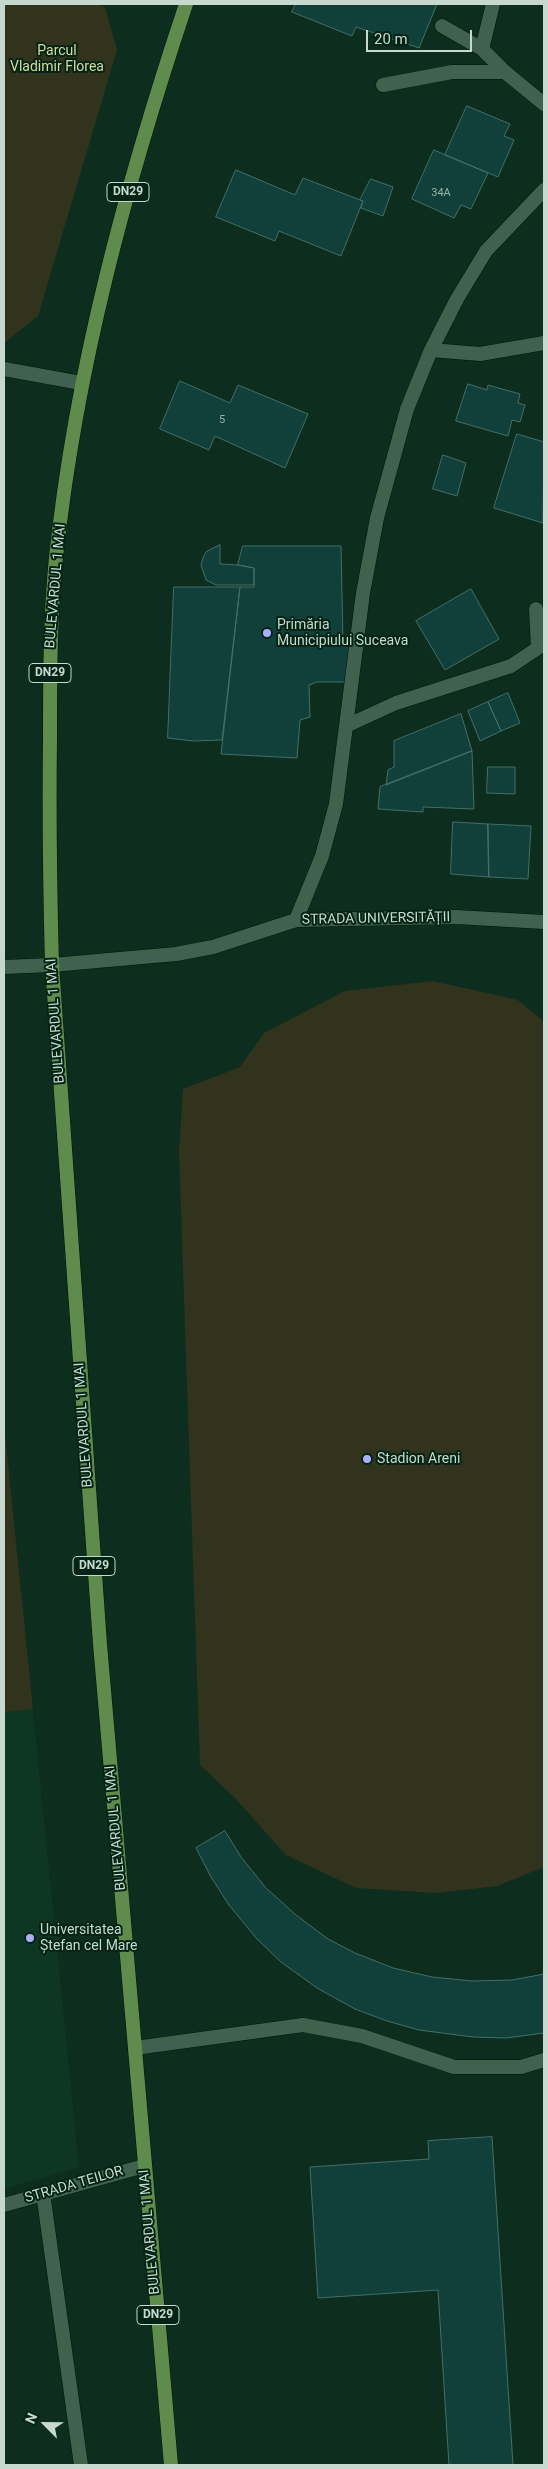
<!DOCTYPE html>
<meta charset="utf-8">
<style>
body{margin:0}
#map{position:relative;width:548px;height:2469px;overflow:hidden;background:#0d2e1e;font-family:Roboto,sans-serif}
canvas{display:block}
.frame{position:absolute;inset:0;border:5px solid #c7d9ce;pointer-events:none}
.north{position:absolute;left:20px;top:2399px;width:50px;height:50px;-webkit-text-stroke:4px #032414;paint-order:stroke;rotate:293deg;font-size:14px;font-weight:700;line-height:20px;text-align:center;color:#c7d9ce}
.north::after{content:'';display:block;margin:auto;width:18px;height:22px;background:#c7d9ce;clip-path:polygon(50% 0,100% 100%,50% 72%,0 100%)}
.scale{position:absolute;left:366px;top:30px;width:106px;height:22px;box-sizing:border-box;border:2px solid #c7d9ce;border-top:0;padding-left:6px;font-size:15px;line-height:18px;white-space:nowrap;color:#c7d9ce;-webkit-text-stroke:4px #032414;paint-order:stroke}
</style>
<div id="map">
<canvas width="548" height="2469"></canvas>
<div class="frame"></div>
<div class="north">N</div>
<div class="scale">20 m</div>
</div>
<script>
const g = document.querySelector('canvas').getContext('2d');
g.lineJoin = 'round';
function fill(path, color) {
  g.fillStyle = color;
  g.fill(path, 'evenodd');
}
function stroke(path, color, width, dash) {
  g.strokeStyle = color;
  g.lineWidth = width;
  g.lineCap = dash ? 'butt' : 'round';
  g.setLineDash(dash || []);
  g.stroke(path);
}
function label(font, color, halo, rows, align = 'center') {
  g.font = font + ' Roboto,sans-serif';
  g.lineWidth = 4;
  g.setLineDash([]);
  g.textBaseline = 'middle';
  g.strokeStyle = halo;
  g.fillStyle = color;
  for (const [text, x, y, turn = 0] of rows) {
    g.save();
    g.translate(x, y);
    g.rotate((+turn || 0) * Math.PI / 180);
    g.textAlign = isNaN(turn) ? turn : align;
    if (halo) g.strokeText(text, 0, 0);
    g.fillText(text, 0, 0);
    g.restore();
  }
}
const built = new Path2D(`
 M4 1425 79 2167 4 2189Z`);
const green = new Path2D(`
 M4 4H96L105 7 117 50 38 316 4 343Z
 M433 981 518 1000 544 1022V1867L497 1886 436 1893 356 1888 286 1855 236 1799 200 1765 179 1152 183 1089 240 1067 264 1033 345 991Z
 M4 1425 33 1709 4 1712Z`);
const building = new Path2D(`
 M296 4H437L419 48 356 27 352 36 292 12Z
 M467 106 510 124 504 136 514 140 498 177 445 155Z
 M434 150 488 173 471 209 461 205 454 218 412 199Z
 M236 170 295 195 303 178 363 201 341 256 279 231 275 241 216 217Z
 M371 179 393 187 383 216 361 208 363 201 360 200Z
 M180 381 230 403 238 385 308 414 285 468 215 436 209 450 160 429Z
 M468 384 487 390 488 385 520 394 518 403 525 405 520 422 512 420 508 436 456 421Z
 M517 434 544 442 543 523 494 508Z
 M443 455 466 463 457 496 433 489Z
 M220 545V564L238 565 254 568V585H216L206 580 201 565 203 558 206 552Z
 M243 546H341L343 643 349 640 353 675 347 682H317L309 685 310 717 300 720 297 758 221 754 240 587H254V568L238 565Z
 M174 587H240L222 740 193 741 168 738Z
 M471 589 499 639 445 670 416 621Z
 M508 693 520 723 501 731 488 702Z
 M488 702 501 731 480 741 468 711Z
 M461 714 472 751 386 785 388 770 394 767V741Z
 M472 751 474 809 423 807V812L378 809 380 787Z
 M488 767H515V794L487 793Z
 M453 822 488 824 489 877 451 874Z
 M488 824 531 826 528 879 489 877Z
 M225 1831 241 1857 266 1888 296 1915 328 1939 355 1953 393 1968 432 1977 472 1981 512 1980 544 1974V2033L506 2038 473 2037 419 2030 387 2021 355 2009 317 1988 281 1962 257 1939 229 1905 211 1877 196 1848Z
 M492 2137 513 2465H449L438 2290 318 2298 310 2167 429 2159 428 2141Z`);
const service = new Path2D(`
 M303 2025 362 2036 454 2067H521L544 2060
 M43 2193 81 2465`);
const pedestrian = new Path2D(`
 M135 2048 303 2025`);
const minor = new Path2D(`
 M442 26 482 49 505 72 544 104
 M482 49 493 4
 M383 85 452 72H505
 M431 350 480 354 544 343
 M346 726 396 703 511 666 538 648 536 609
 M296 920 322 856 336 804 363 593 377 518 407 409 431 350 457 299 486 251 544 190
 M52 965 176 954 213 947 296 920 456 917 544 922
 M4 2205 144 2166`);
const tertiary = new Path2D(`
 M4 369 81 383
 M4 967 52 965`);
const primary = new Path2D(`
 M171 2465 100 1644 52 965C50 890 49 814 50 739 50 678 50 618 56 557 76 368 126 184 186 4`);
const markers = [
 [267,633,5,"#abaffb"],
 [367,1459,5,"#abaffb"],
 [30,1938,5,"#abaffb"]
];
const numberNames = [
 ["34A",441,193],
 ["5",222,420]
];
const shields = [
 [128,192,42],
 [50,673,42],
 [94,1566,42],
 [158,2315,42]
];
const shieldNames = [
 ["DN29",128,192],
 ["DN29",50,673],
 ["DN29",94,1566],
 ["DN29",158,2315]
];
const parkNames = [
 ["Parcul",57,51],
 ["Vladimir Florea",57,67]
];
const streetNames = [
 ["BULEVARDUL 1 MAI",56,586,-85],
 ["STRADA UNIVERSITĂȚII",376,919,-1],
 ["BULEVARDUL 1 MAI",56,1021,-94],
 ["BULEVARDUL 1 MAI",84,1425,-94],
 ["BULEVARDUL 1 MAI",116,1828,-95],
 ["STRADA TEILOR",74,2185,-16],
 ["BULEVARDUL 1 MAI",150,2232,-95]
];
const poiNames = [
 ["Primăria",277,625],
 ["Municipiului Suceava",277,641],
 ["Stadion Areni",377,1459],
 ["Universitatea",40,1930],
 ["Ștefan cel Mare",40,1946]
];
fill(built, '#0d3723');
fill(green, '#32331d');
fill(building, '#113f39');
stroke(building, '#446f68', 1);
stroke(service, '#001509', 15);
stroke(pedestrian, '#001509', 15);
stroke(minor, '#001509', 15);
stroke(tertiary, '#001509', 15);
stroke(primary, '#001509', 15);
stroke(service, '#40614d', 14);
stroke(pedestrian, '#40614d', 14);
stroke(minor, '#40614d', 14);
stroke(tertiary, '#40614d', 14);
stroke(primary, '#5f8c4d', 14);
for (const [x, y, r, color] of markers) {
  const dot = new Path2D();
  dot.arc(x, y, r, 0, 2 * Math.PI);
  g.fillStyle = color;
  g.fill(dot);
  stroke(dot, '#032414', 2);
}
label('11px', '#9ab2a9', null, numberNames);
for (const [x, y, w] of shields) {
  const box = new Path2D();
  box.roundRect(x - w / 2, y - 9.5, w, 19, 4);
  g.fillStyle = '#032414';
  g.fill(box);
  stroke(box, '#c7d9ce', 1);
}
label('bold 12px', '#c7d9ce', null, shieldNames);
label('14px', '#d8d9a1', '#032414', parkNames);
label('14px', '#c7d9ce', '#032414', streetNames);
label('14px', '#c7d9ce', '#032414', poiNames, 'left');
</script>
